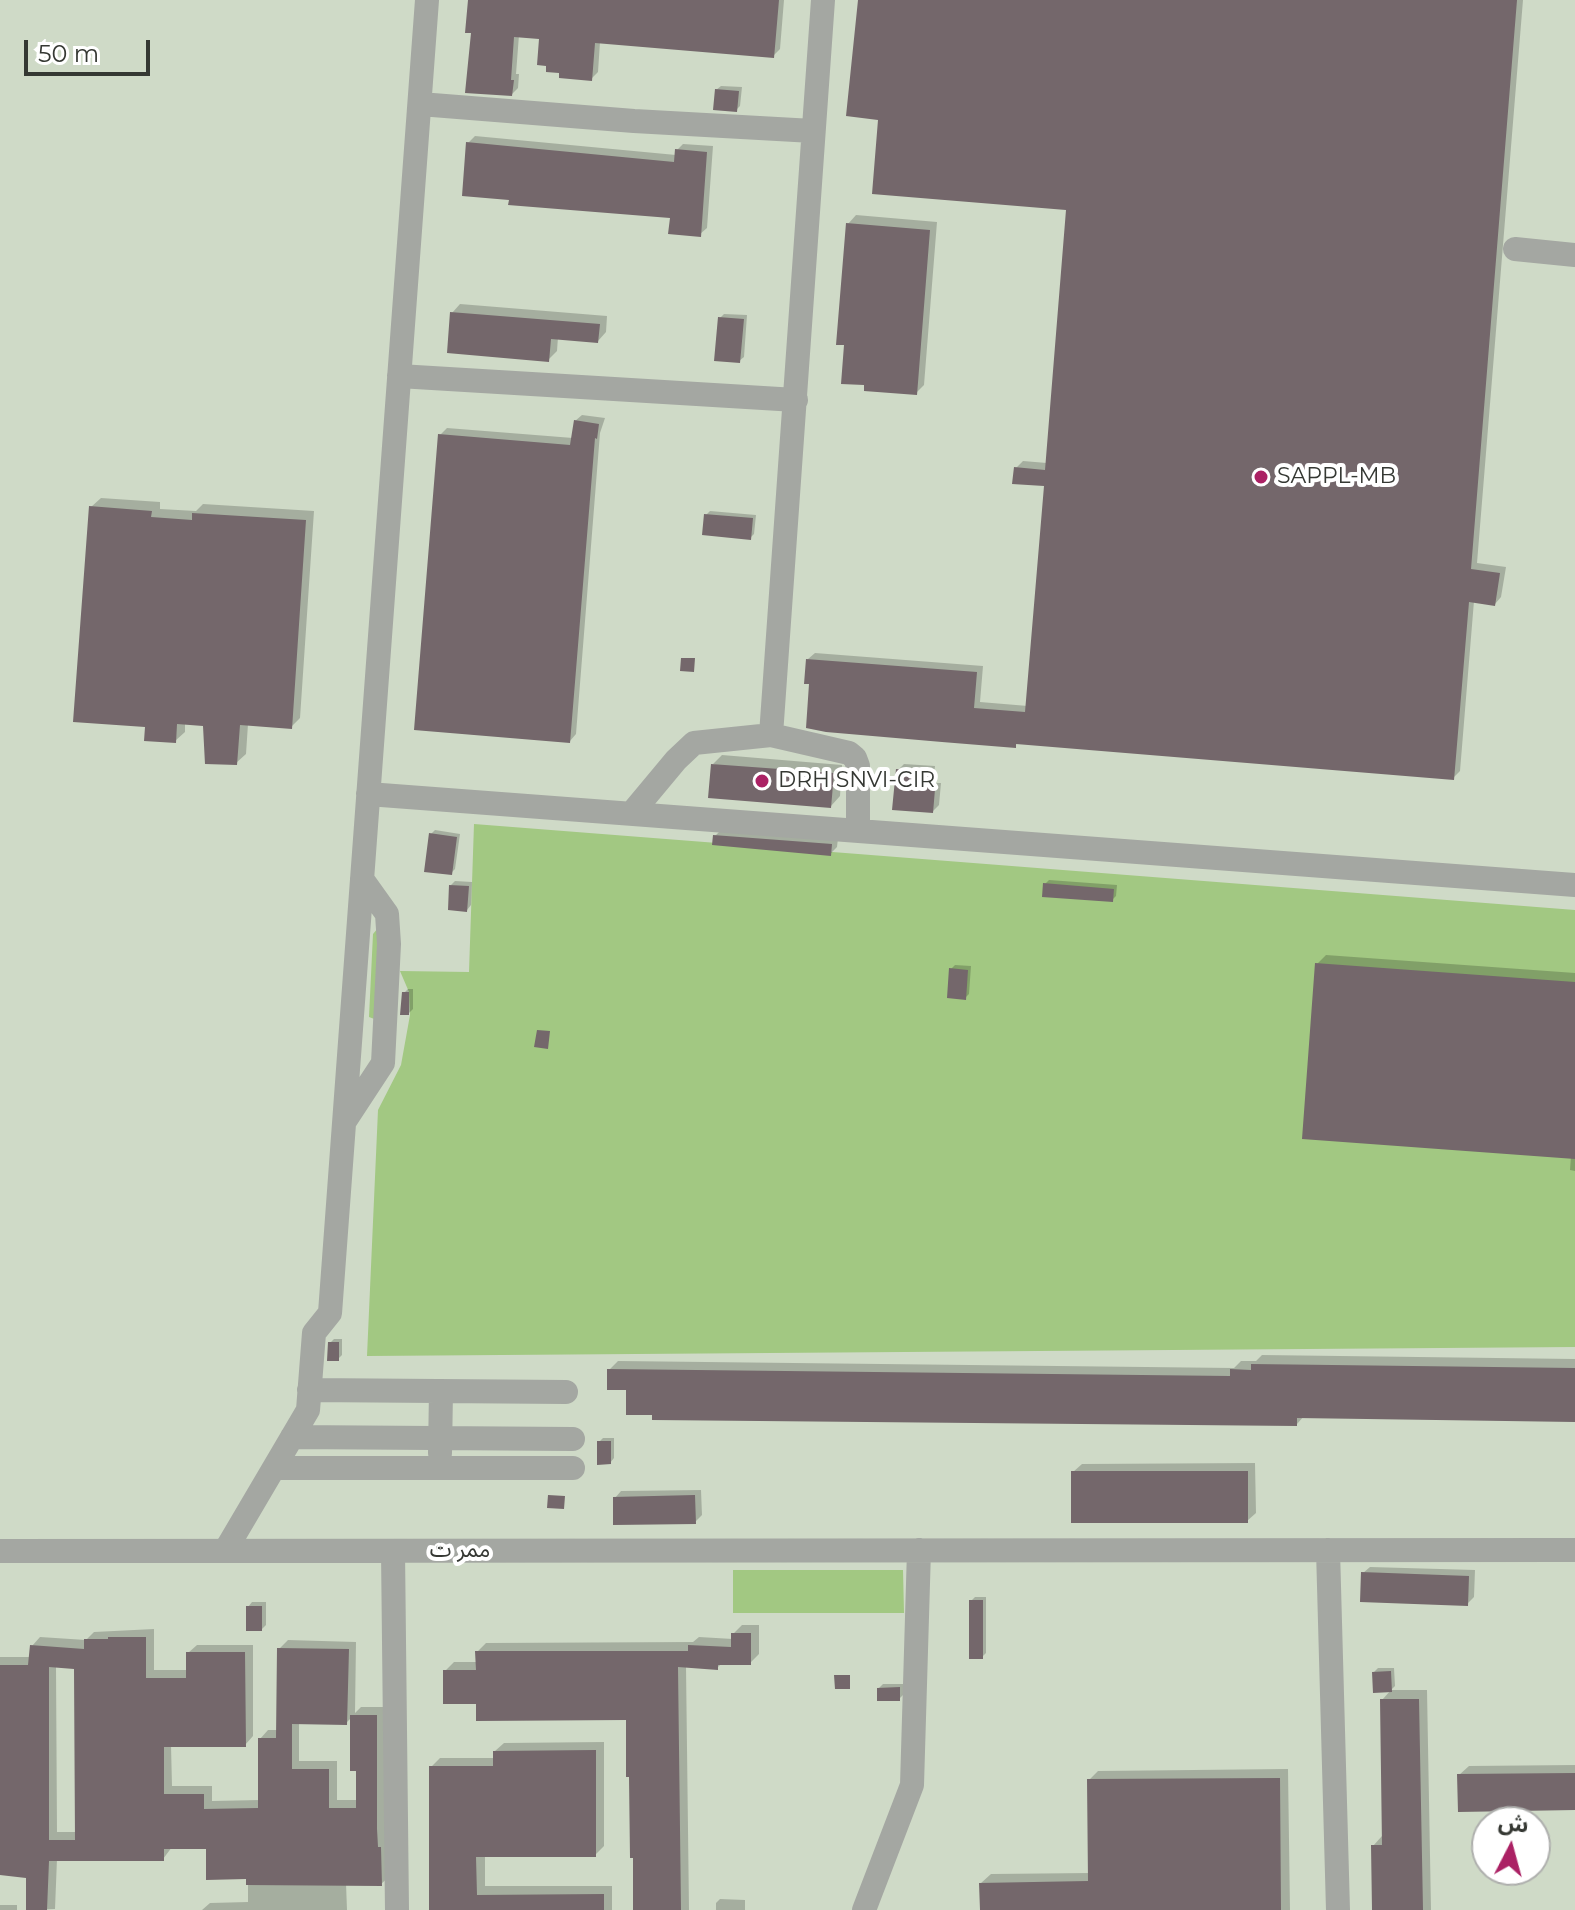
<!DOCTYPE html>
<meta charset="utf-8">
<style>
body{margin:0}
#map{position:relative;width:1575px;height:1910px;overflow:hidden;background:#dee5d8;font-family:Montserrat,"Noto Sans Arabic",sans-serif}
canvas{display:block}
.north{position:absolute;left:1471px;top:1806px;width:80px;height:80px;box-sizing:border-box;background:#fff;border:2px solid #aeafad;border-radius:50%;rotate:6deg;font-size:22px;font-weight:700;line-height:32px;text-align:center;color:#353833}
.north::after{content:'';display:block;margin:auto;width:28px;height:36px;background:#ab2164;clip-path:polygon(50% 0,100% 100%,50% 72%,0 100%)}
.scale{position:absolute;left:24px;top:40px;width:126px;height:36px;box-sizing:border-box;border:4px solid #353833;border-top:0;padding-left:10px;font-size:24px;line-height:28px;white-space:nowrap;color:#353833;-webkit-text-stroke:6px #fff;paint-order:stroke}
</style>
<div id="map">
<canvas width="1575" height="1910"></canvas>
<div class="north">ش</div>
<div class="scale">50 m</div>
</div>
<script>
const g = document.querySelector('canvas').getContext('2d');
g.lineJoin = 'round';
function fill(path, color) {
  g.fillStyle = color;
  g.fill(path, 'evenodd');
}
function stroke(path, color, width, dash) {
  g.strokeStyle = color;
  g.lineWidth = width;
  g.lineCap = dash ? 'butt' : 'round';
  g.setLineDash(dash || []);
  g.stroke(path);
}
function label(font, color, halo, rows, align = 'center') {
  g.font = font + ' Montserrat,"Noto Sans Arabic",sans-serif';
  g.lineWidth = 8;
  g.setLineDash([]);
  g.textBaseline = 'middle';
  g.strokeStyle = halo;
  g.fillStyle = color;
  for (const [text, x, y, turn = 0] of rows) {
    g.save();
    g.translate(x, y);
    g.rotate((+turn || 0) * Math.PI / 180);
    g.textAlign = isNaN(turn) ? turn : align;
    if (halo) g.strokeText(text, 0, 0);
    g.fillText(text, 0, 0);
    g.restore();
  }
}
const built = new Path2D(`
 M0 0H1575V1910H0ZM1487 1822H1535V1870H1487Z`);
const green = new Path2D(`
 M474 824 1575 910V1347L367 1356 378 1110 401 1065 410 1015 409 992 400 971 469 972Z
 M378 928 377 1020 369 1017 373 934Z
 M733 1570H903L904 1613H733Z`);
const shadow = new Path2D(`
 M470 0H784L780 49 773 56 600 42 598 72 591 79 541 37 519 35 516 74H519L518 88 512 94 473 31Z
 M860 0H1523L1477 563 1506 567 1501 597 1495 604 1474 601 1460 771 1453 778 1018 742 1015 746 811 683 808 659 815 653 983 666 980 702 1028 706 1046 485 1016 468 1023 461 1047 463 1068 208 880 118Z
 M721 86 742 87 740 106 736 110 716 90Z
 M475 136 676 155 677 150 683 144 713 146 707 228 700 234 672 216 511 198 468 143Z
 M856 215 937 222 924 385 916 393 846 343 848 224Z
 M460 304 607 316 606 332 598 341 558 337 557 351 549 359 452 313Z
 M724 314 747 315 744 357 739 361 720 318Z
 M582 415 605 418 600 433 576 734 570 741 440 435 447 428 573 438 575 421Z
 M101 498 160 502V509L196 511 203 504 314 511 300 718 291 727 248 724 246 754 236 763 205 724 185 723V732L175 741 147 725 91 507Z
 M710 511 756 515 754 534 750 538 706 515Z
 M722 755 842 765 840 796 831 806 713 764Z
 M904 764 935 766 933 783H941L939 805 933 811 898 770Z
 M722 829 838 838 837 847 830 854 715 836Z
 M435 830 460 834 455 869 451 873 431 834Z
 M1049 880 1117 885 1116 896 1112 900 1045 884Z
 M455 881 472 882 471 905 467 910 451 885Z
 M1326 955 1575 973V1171L1570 1170 1571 1156 1317 964Z
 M955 965 971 966 969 994 965 998 951 969Z
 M408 989H413V1009L409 1013 404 993Z
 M334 1339H342V1355L338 1359 330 1343Z
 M1262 1355 1575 1359V1420L1304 1416 1297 1424 654 1413 609 1370 618 1361 1234 1368 1241 1361H1256Z
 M603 1438H614V1458L610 1463 599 1442Z
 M1255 1463 1256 1513 1247 1521 1073 1472 1082 1464Z
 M701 1490 702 1515 695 1522 615 1498 621 1491Z
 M1370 1567 1475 1570 1474 1597 1467 1604 1363 1573Z
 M975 1597H986V1653L982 1657 971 1601Z
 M252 1602H266V1625L262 1629 248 1607Z
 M742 1625H759V1654L750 1663H722L717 1668 686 1666 689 1910H635L628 1718 478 1702 445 1671 454 1662H478L477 1652 486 1643 693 1642 699 1637 733 1639V1634Z
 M154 1629V1670H188V1653L197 1645H253V1736L245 1745H171L172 1786H212V1801L260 1800V1739L268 1730H278L279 1649 288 1640 356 1642 355 1713 361 1707H385L390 1876 381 1884 346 1883 347 1910H202L210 1903 248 1902V1877L208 1847H172L163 1859H57L55 1909 28 1910V1876L0 1873V1657H31L32 1646 40 1637 86 1640 94 1632ZM56 1666 76 1667 77 1832H57ZM352 1717 358 1800H337V1761H299V1722L346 1723Z
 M1378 1668H1394L1395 1686 1391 1690 1374 1672Z
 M883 1684H903V1695L899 1699 879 1688Z
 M1391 1690H1427L1431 1910H1374L1373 1846 1382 1836V1700Z
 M604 1742V1846L595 1855H485V1886H612V1910H431V1767L440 1758H495V1751L504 1743Z
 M1575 1765V1808L1459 1775 1469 1766Z
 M1288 1769 1290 1910H982L981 1883 991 1874 1090 1873 1089 1780 1098 1771Z
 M720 1899 745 1900V1910H716V1903Z
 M0 1905H17V1910H0Z`);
const building = new Path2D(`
 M468 0H779L774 58 595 43 592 81 559 78V73L546 72V66L537 65 539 39 514 37 511 80H514L512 96 465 93 471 33H465Z
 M858 0H1517L1471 569 1500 573 1495 606 1469 602 1454 780 1016 744V748L942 742 826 732 806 728 809 684H804L806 659 977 672 974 708 1025 712 1044 486 1012 484 1014 467 1045 470 1066 210 872 194 878 120 846 116Z
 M715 89 739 91 737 112 713 110Z
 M466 142 674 162 675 149 707 152 701 237 668 234 670 218 508 205 509 200 462 196Z
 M846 223 930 230 917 395 864 391V385L841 384 844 345H836Z
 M450 312 600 324 598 343 551 339 549 362 447 353Z
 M718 317 744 319 740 363 714 361Z
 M574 420 599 424 597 439 595 438 570 743 414 730 438 434 570 445Z
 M89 506 152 511 151 517 192 520V513L306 520 292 729 240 725 237 765 205 764 203 726 177 724 176 743 144 741 145 727 73 722Z
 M704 514 753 518 751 540 702 535Z
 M681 658H695L694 672 680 671Z
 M711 764 834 773 831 808 708 798Z
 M896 769 929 772 928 789H935L933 813 892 810Z
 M429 833 457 837 452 875 424 872Z
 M713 835 832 844 831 856 712 845Z
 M1043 883 1114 889 1113 902 1042 897Z
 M449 885 469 886 467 912 448 910Z
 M1315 963 1575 982V1159L1302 1139Z
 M949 968 968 970 966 1000 947 998Z
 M402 992H409V1015H400Z
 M537 1030 550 1031 548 1049 534 1047Z
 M328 1342H339V1361H327Z
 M1251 1364 1575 1368V1422L1297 1418V1426L652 1420V1415H626V1390H607V1369L1230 1376V1369L1251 1370Z
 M597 1441H611V1464L597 1465Z
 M1071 1471H1248V1523H1071Z
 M548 1495 565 1496 564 1509 547 1508Z
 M695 1495 696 1524 613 1525V1497Z
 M1361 1572 1469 1576 1468 1606 1360 1602Z
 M969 1600H983V1659H969Z
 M246 1606H262V1631H246Z
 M731 1633H751V1665H718V1670L678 1667 681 1910H633V1858H630L629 1777H626V1720L476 1721V1704H443V1670H476L475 1651H688V1645L731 1647Z
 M108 1637H146V1678H186V1652H245L246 1747H164V1794H204V1809L258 1808V1738H276L277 1648 349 1649 347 1725 292 1724V1769H329V1808H356V1771H350V1715H377V1829L378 1847H381L382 1886 246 1885V1879L206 1880V1849H164V1861H49L47 1910H26V1878L0 1875V1665H28L30 1645 84 1649V1639H108ZM49 1667 74 1669 75 1840H49Z
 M1391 1671 1392 1692 1373 1693 1372 1672Z
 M834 1675H850V1689H835Z
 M900 1687V1701H877V1688Z
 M1380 1699H1419L1423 1910H1372L1371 1845H1382Z
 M596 1750V1857H476L477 1895 604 1894V1910H429V1766H493V1751Z
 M1575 1773V1810L1458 1812 1457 1774Z
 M1280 1778 1281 1910H980L979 1883 1088 1881 1087 1779Z`);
const minor = new Path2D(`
 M420 104 634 121 813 131
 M1515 249 1575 255
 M399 376 796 400
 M771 735 849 753 855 758 858 766V831
 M368 794 1575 885
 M631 814 676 760 694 743 771 735 823 0
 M345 1121 383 1063 389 944 387 914 362 879
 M309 1390 566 1392
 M292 1437 573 1439
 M440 1453 441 1391
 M274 1468H573
 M1328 1550 1338 1910
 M0 1551 1575 1550
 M225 1551 308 1410 314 1333 330 1313 427 0
 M393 1551 397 1910
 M864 1910 912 1785 919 1550`);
const markers = [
 [1261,477,8,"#ab2164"],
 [762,781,8,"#ab2164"]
];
const poiNames = [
 ["SAPPL-MB",1277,477],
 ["DRH SNVI-CIR",778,781]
];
const streetNames = [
 ["ممر ت",460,1551]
];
fill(built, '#cfdac7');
fill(green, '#a2c882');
fill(shadow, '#0003');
fill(building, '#74676b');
stroke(minor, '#a4a7a2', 24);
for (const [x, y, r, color] of markers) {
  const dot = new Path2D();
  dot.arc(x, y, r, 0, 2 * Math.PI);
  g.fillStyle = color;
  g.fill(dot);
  stroke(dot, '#fff', 3);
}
label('22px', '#353833', '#fff', poiNames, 'left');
label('22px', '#353833', '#fff', streetNames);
</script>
